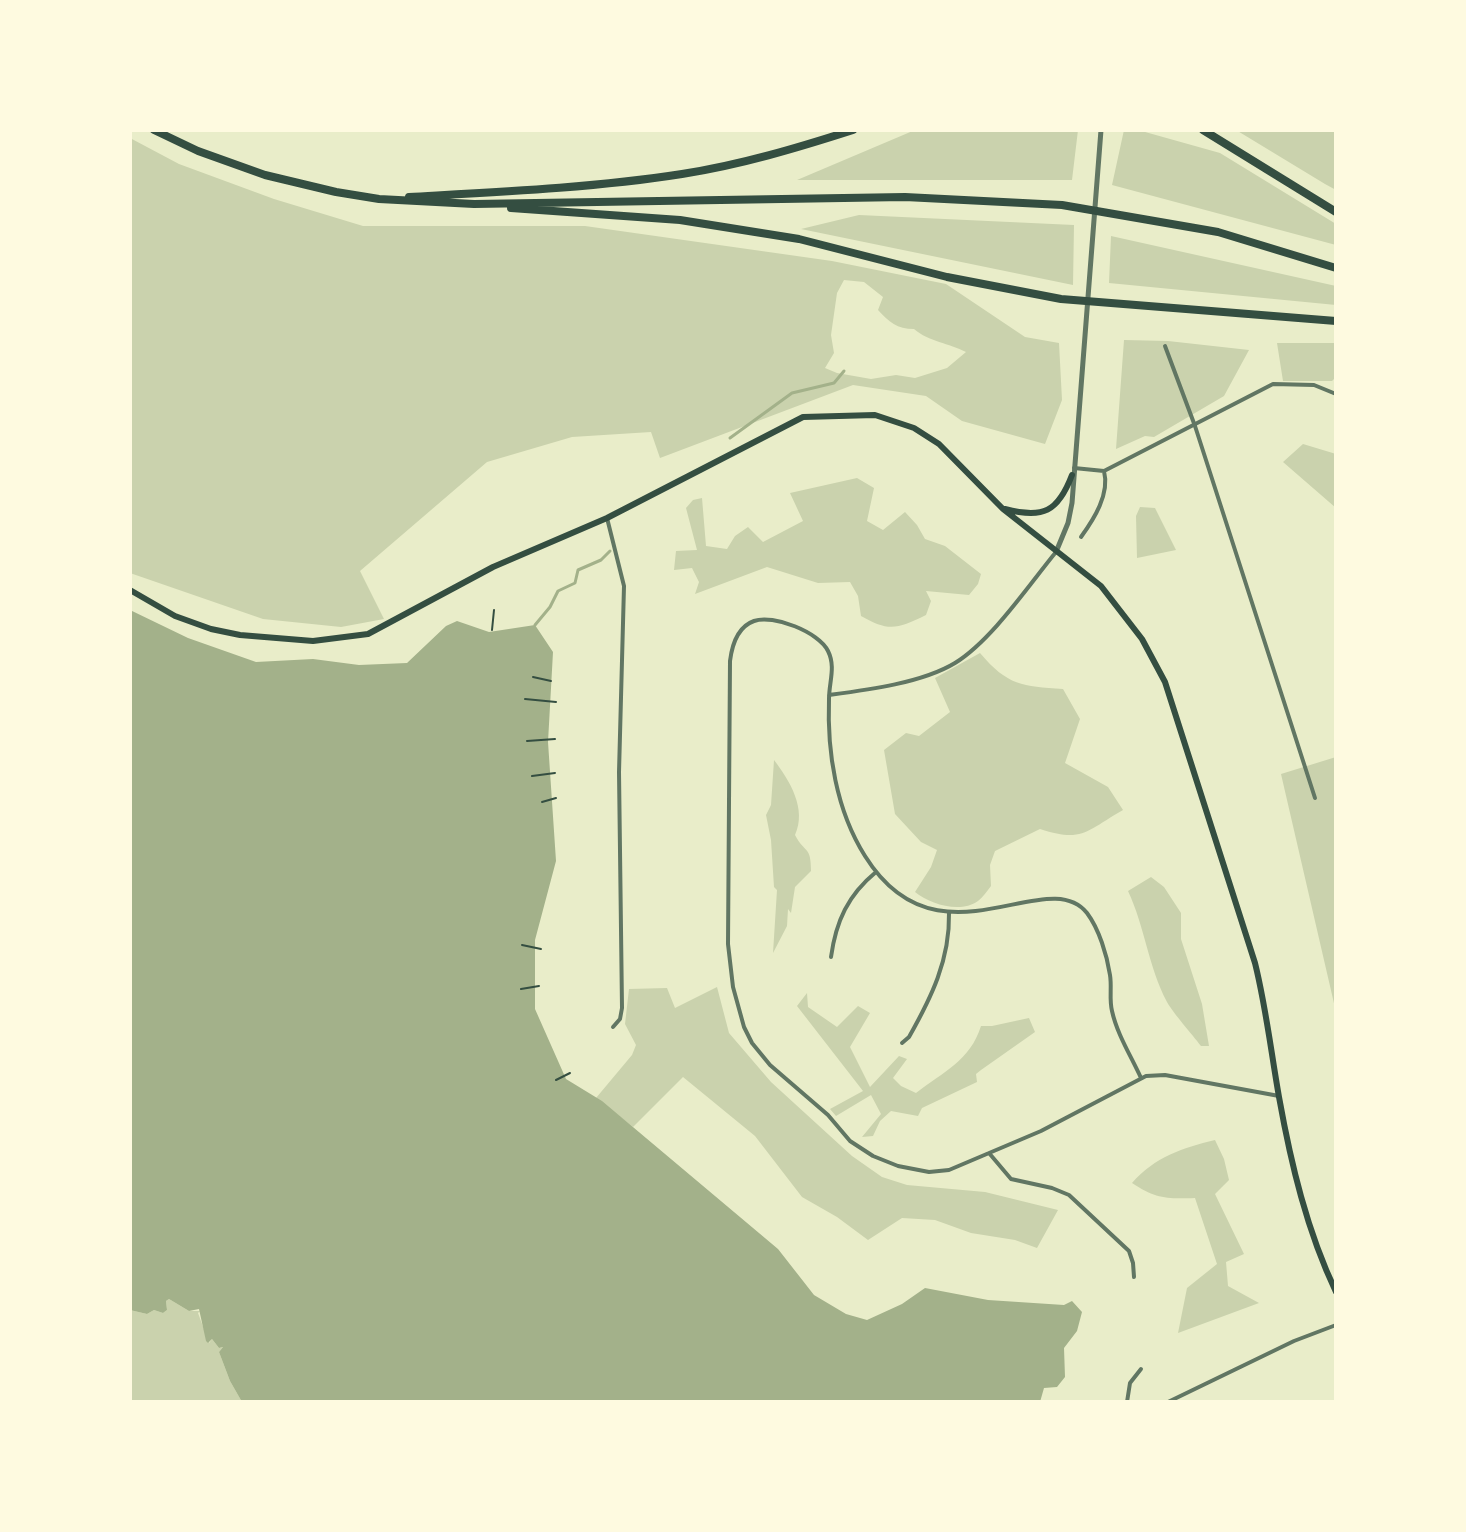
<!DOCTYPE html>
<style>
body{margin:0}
#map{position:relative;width:1466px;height:1532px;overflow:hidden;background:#e9edc9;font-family:Georgia,serif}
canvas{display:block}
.frame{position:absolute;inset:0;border:132px solid #fefae0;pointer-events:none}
</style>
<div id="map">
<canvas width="1466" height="1532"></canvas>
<div class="frame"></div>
</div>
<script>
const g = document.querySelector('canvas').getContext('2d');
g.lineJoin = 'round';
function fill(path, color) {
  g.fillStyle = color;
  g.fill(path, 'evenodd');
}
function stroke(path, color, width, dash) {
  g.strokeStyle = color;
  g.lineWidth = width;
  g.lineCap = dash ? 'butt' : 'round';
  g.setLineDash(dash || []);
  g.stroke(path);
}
const green = new Path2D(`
 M915 130H1078L1072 180H797Z
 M1124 130H1138L1220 153 1336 224V245L1112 185Z
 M1236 130H1336V190L1325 184Z
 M130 138 179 164 274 199 363 226H585L832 261 946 284 1025 337 1059 343 1062 400 1045 444 962 421 926 396 853 385 660 458 651 432 572 437 487 462 360 571 384 619 341 627 263 619 130 573ZM844 280 864 282 883 297 878 310C889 322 897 329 914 329 929 342 949 343 966 352L947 368 915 378 896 375 871 379 837 373 825 368 834 353 831 335 837 293Z
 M859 215 1074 225 1073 285 801 229Z
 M1111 236 1336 286V305L1109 283Z
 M1124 340 1168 341 1249 350 1224 396 1154 437 1145 436 1116 449Z
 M1277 343H1336V377L1332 381H1283Z
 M1303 444 1336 454V508L1283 462Z
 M857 478 874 488 867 521 883 530 905 512 917 525 925 539 945 546 981 574 978 584 969 595 926 591 931 601 926 615C897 629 889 632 861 616L858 596 850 582 818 583 767 567 695 594 699 582 692 568 674 570 676 551 697 550 686 508 693 500 702 498 706 546 727 549 735 536 748 527 763 542 803 521 790 493Z
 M1140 507 1155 508 1176 550 1137 558 1136 516Z
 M980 653C1008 686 1022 686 1063 689L1080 719 1065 763 1108 787 1123 810C1086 831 1083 843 1040 829L995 851 990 865 991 886C987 891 983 897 978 901 960 914 930 904 915 892L931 867 937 850 921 842 895 814 884 750 906 733 919 736 950 712 935 678Z
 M1336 757V1012L1281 774Z
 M774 760C790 781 807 809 795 835 805 854 811 845 811 871L795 887 791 913 788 909 787 926 773 953 777 890 774 887 771 840 766 815 771 805Z
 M1151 877 1164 887 1181 913V939L1202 1004 1209 1046H1201C1192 1034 1173 1013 1167 1002 1148 966 1145 927 1128 891Z
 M717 987 729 1033 771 1082 852 1156 882 1177 907 1185 985 1192 1058 1210 1037 1248 1015 1240 971 1233 935 1220 902 1218 868 1240 837 1217 802 1197 755 1136 683 1077 633 1127 596 1098 632 1055 636 1045 625 1024 629 989 667 988 675 1008Z
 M807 993 808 1007 837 1027 858 1006 870 1013 850 1047 870 1087 899 1056 907 1059 893 1078 901 1086 916 1093C943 1072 970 1061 981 1026H992L1029 1018 1035 1032 981 1070 976 1074 977 1082 922 1108 918 1116 891 1111 880 1121 873 1136 862 1137 881 1114 871 1095 836 1116 830 1109 863 1091 797 1006Z
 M1215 1140 1224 1159 1229 1180 1215 1194 1244 1254 1226 1262 1228 1286 1259 1303 1178 1333 1187 1288 1217 1264 1195 1198C1167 1199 1156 1199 1132 1183 1155 1157 1182 1148 1215 1140Z
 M169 1299 189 1311H200L198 1313 209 1343 212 1339 219 1348 223 1347 219 1352 230 1381 242 1402H130V1310L147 1314 154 1310 163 1313 167 1310 166 1301Z`);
const water = new Path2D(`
 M130 610 188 638 256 662 313 659 359 665 407 663 446 626 457 621 489 632 535 625 553 652 548 742 556 861 535 940V1009L566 1079 602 1101 778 1249 814 1295 846 1314 867 1320 902 1304 925 1288 988 1300 1064 1305 1072 1301 1082 1312 1077 1331 1064 1348 1065 1377 1057 1387 1044 1388 1040 1402H242L230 1381 219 1352 223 1347 219 1348 212 1339 208 1343 206 1341 199 1309 189 1311 169 1299 166 1301 167 1310 163 1313 154 1310 147 1314 130 1310Z`);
const stream = new Path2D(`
 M730 438 792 393 834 383 844 371
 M535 625 550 607 558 591 575 583 578 570 601 560 610 551`);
const path = new Path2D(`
 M492 630 494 610
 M533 677 551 681
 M525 699 556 702
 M527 741 555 739
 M532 776 555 773
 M542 802 556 798
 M522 945 541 949
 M521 989 539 986
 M556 1080 570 1073`);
const minor = new Path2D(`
 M1165 346 1195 426 1315 798
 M1074 468 1104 471 1273 384 1314 385 1336 394
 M607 518 624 586 619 772 622 1008 620 1019 613 1027
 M1081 537C1094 519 1110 494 1104 471
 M829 695C867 690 922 683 955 663 992 640 1028 586 1056 552
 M831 957C836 921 848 895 876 872
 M902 1043 909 1037C931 998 950 960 949 913
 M1141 1078C1131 1056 1117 1034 1112 1011 1109 999 1112 987 1110 975 1107 955 1099 929 1087 913 1047 862 938 973 865 856 836 810 827 752 829 699 829 682 836 667 828 651 819 632 773 614 754 621 737 627 732 645 730 661L728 944 733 987 744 1027 752 1043 770 1065 828 1115 850 1141 873 1156 898 1166 929 1172 949 1170 1041 1131 1146 1076 1165 1075 1279 1096
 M989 1153 1011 1179 1052 1188 1069 1195 1129 1251 1133 1263 1134 1277
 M1127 1402 1130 1383 1141 1369
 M1168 1402 1294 1341 1336 1325`);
const tertiary = new Path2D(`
 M1056 552 1068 523 1072 503 1101 130`);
const secondary = new Path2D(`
 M1005 509C1043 519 1058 512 1072 475
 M130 590 175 616 211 629 240 635 313 641 368 634 493 567 607 518 803 417 875 415 914 428 939 444 1003 509 1101 586 1142 639 1165 682 1255 963C1266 1007 1271 1052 1279 1097 1291 1164 1307 1231 1336 1292`);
const motorway = new Path2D(`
 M154 130 198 151 265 175 336 192 379 199 474 204 905 197 1062 205 1218 232 1336 268
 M1203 130 1336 212
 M409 197C499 192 592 188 682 174 740 165 797 148 853 130
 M511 208 680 220 799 239 947 277 1061 299 1336 321`);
fill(green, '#cad2ad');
fill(water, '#a3b18a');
stroke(stream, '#a3b18a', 3);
stroke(path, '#344e41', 2);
stroke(minor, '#617663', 4);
stroke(tertiary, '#617663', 5);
stroke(secondary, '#344e41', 6);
stroke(motorway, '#344e41', 8);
</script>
